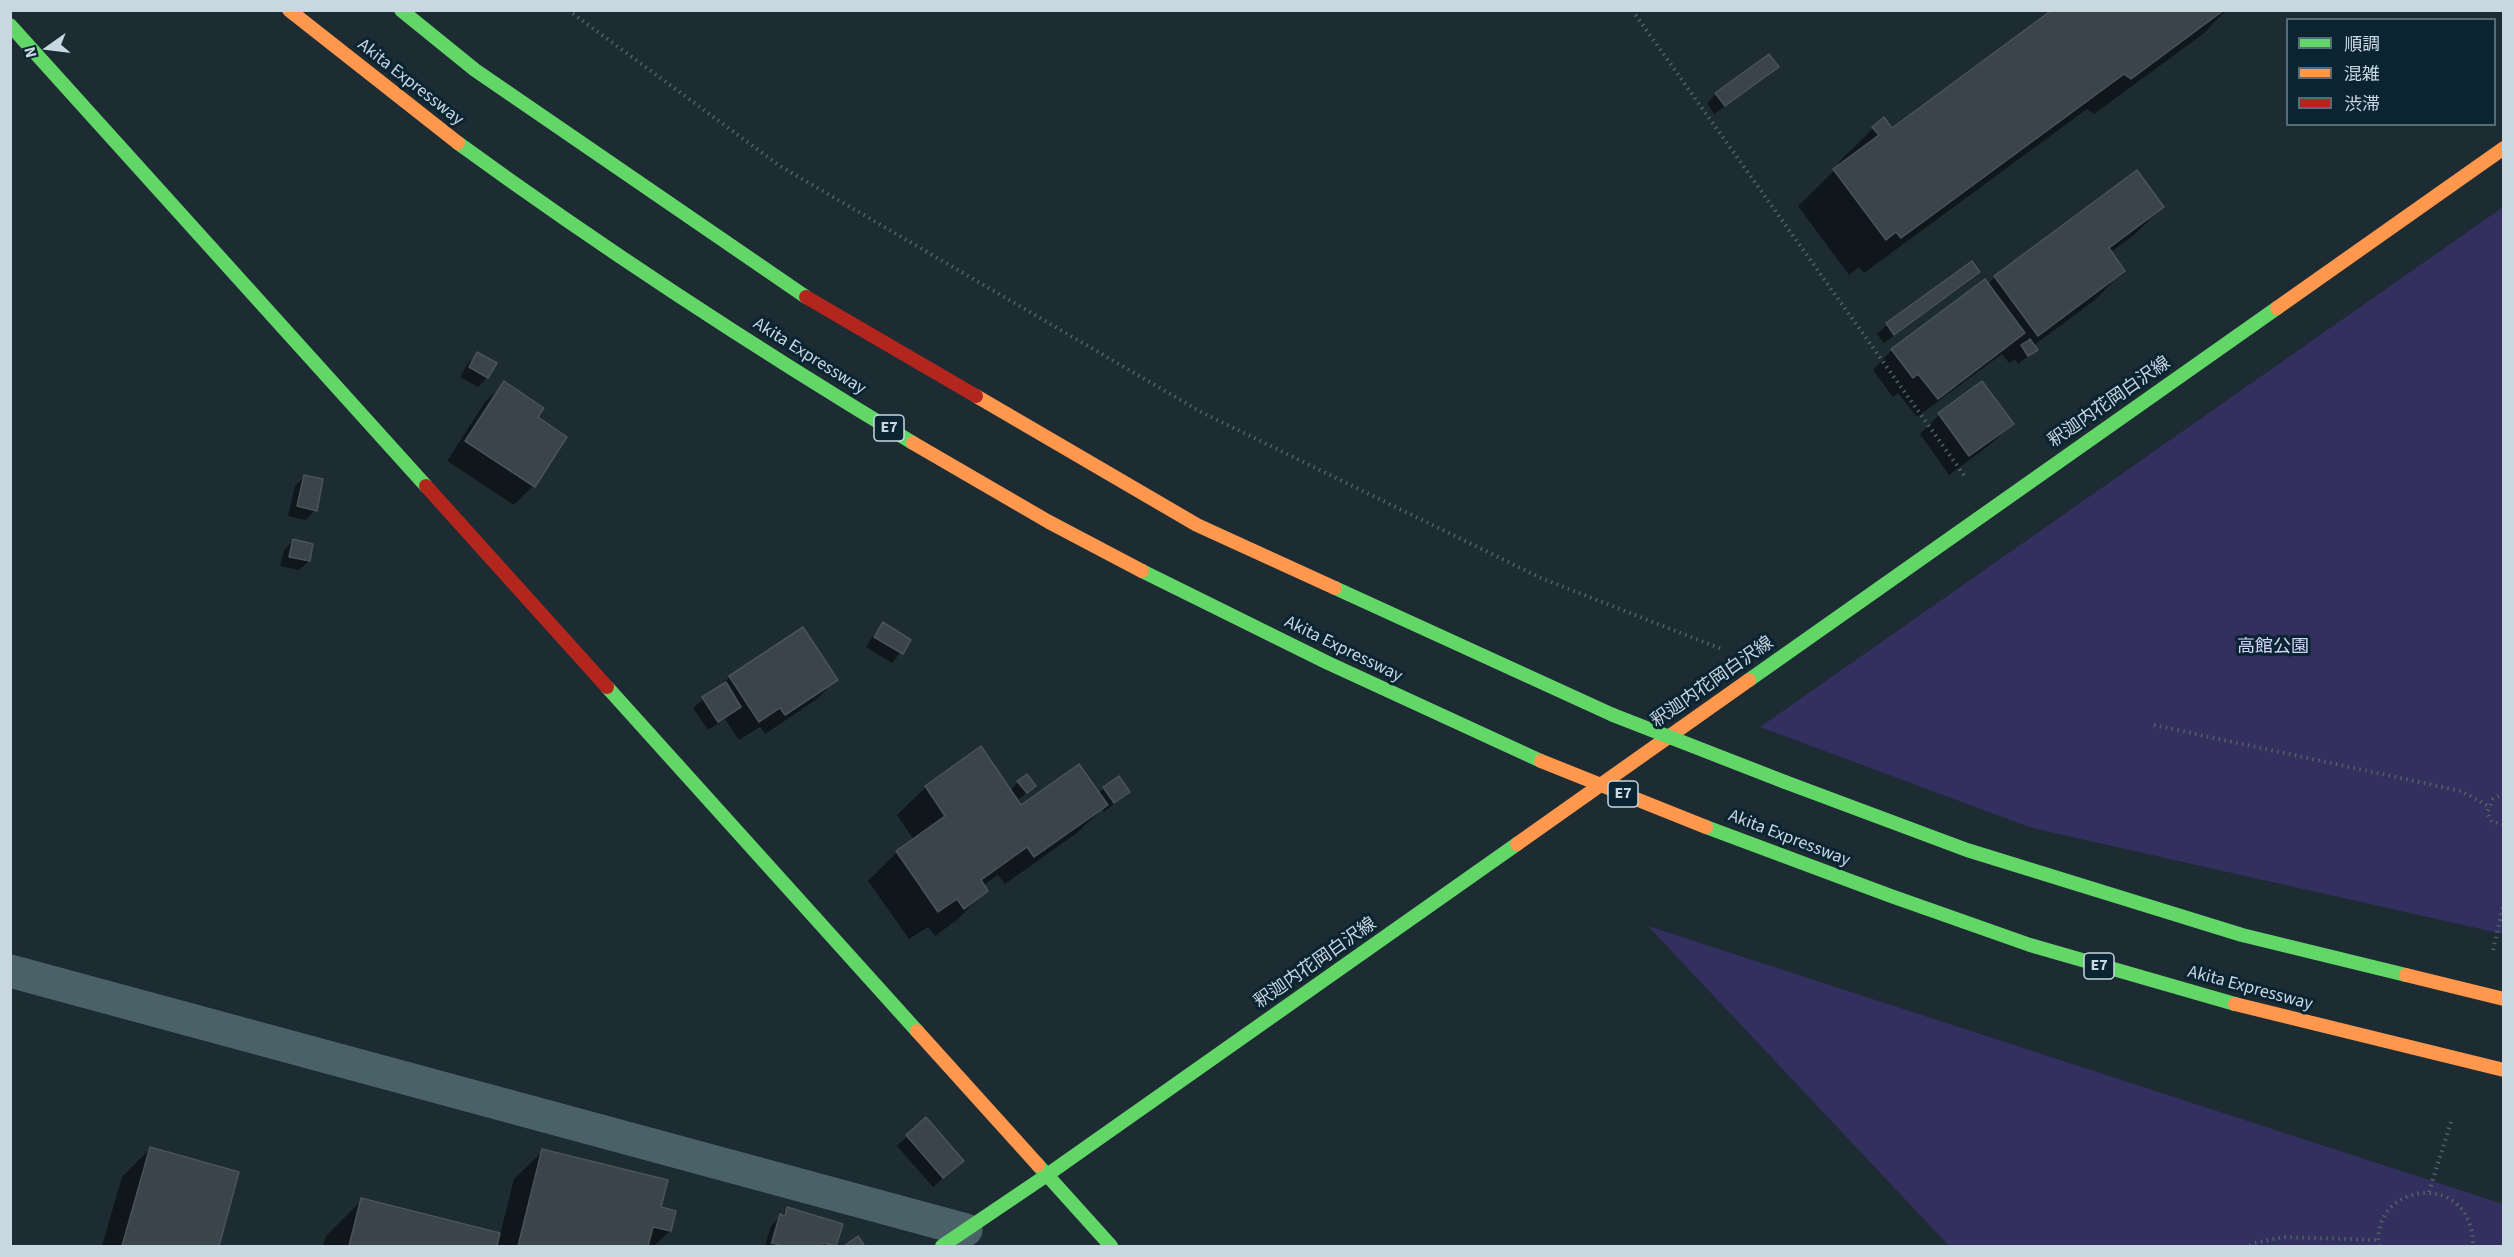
<!DOCTYPE html>
<meta charset="utf-8">
<style>
body{margin:0}
#map{position:relative;width:2514px;height:1257px;overflow:hidden;background:#1d2b33;font-family:"Source Sans 3","Noto Sans JP",sans-serif}
canvas{display:block}
.frame{position:absolute;inset:0;border:12px solid #c9d7e1;pointer-events:none}
.legend{position:absolute;left:2286px;top:18px;width:210px;height:108px;box-sizing:border-box;background:#0a2432;border:2px solid #566c78;margin:0;padding:8px 10px;list-style:none;font-size:18px;color:#c9d7e1}
.legend li{display:flex;align-items:center;gap:12px;height:30px}
.legend b{width:30px;border:2px solid #566c78}
.north{position:absolute;left:18px;top:18px;width:60px;height:60px;-webkit-text-stroke:4px #0a2432;paint-order:stroke;rotate:256deg;font-size:16px;font-weight:700;line-height:24px;text-align:center;color:#c9d7e1}
.north::after{content:'';display:block;margin:auto;width:21px;height:27px;background:#c9d7e1;clip-path:polygon(50% 0,100% 100%,50% 72%,0 100%)}
</style>
<div id="map">
<canvas width="2514" height="1257"></canvas>
<div class="frame"></div>
<ul class="legend">
<li><b style="height:8px;background:#63d668"></b>順調</li>
<li><b style="height:8px;background:#ff974d"></b>混雑</li>
<li><b style="height:8px;background:#b3261e"></b>渋滞</li>
</ul>
<div class="north">N</div>
</div>
<script>
const g = document.querySelector('canvas').getContext('2d');
g.lineJoin = 'round';
function fill(path, color) {
  g.fillStyle = color;
  g.fill(path, 'evenodd');
}
function stroke(path, color, width, dash) {
  g.strokeStyle = color;
  g.lineWidth = width;
  g.lineCap = dash ? 'butt' : 'round';
  g.setLineDash(dash || []);
  g.stroke(path);
}
function label(font, color, halo, rows, align = 'center') {
  g.font = font + ' "Source Sans 3","Noto Sans JP",sans-serif';
  g.lineWidth = 6;
  g.setLineDash([]);
  g.textBaseline = 'middle';
  g.strokeStyle = halo;
  g.fillStyle = color;
  for (const [text, x, y, turn = 0] of rows) {
    g.save();
    g.translate(x, y);
    g.rotate((+turn || 0) * Math.PI / 180);
    g.textAlign = isNaN(turn) ? turn : align;
    if (halo) g.strokeText(text, 0, 0);
    g.fillText(text, 0, 0);
    g.restore();
  }
}
const green = new Path2D(`
 M2503 207V934L2032 828 1760 727Z
 M1648 926 2503 1204V1246H1949Z`);
const shadow = new Path2D(`
 M2055 10H2226L2203 34 2094 114 2087 109 1864 273 1859 267 1849 275 1798 206 1839 166 1837 164 1873 128 1892 130Z
 M1777 67 1767 77 1714 114 1707 103 1716 94Z
 M2163 207 2134 235 2110 253 2123 271 2095 300 2033 346 2036 350 2018 364 2015 359 2009 363 2002 354 1917 417 1898 393 1893 397 1873 370 1892 350 1987 285 1995 277Z
 M1971 263 1978 272 1968 282 1884 343 1877 334 1887 325Z
 M477 354 495 363 487 378 478 387 460 377 468 363Z
 M505 383 536 418 533 486 514 505 447 461 485 402Z
 M1939 415 2012 424 1992 443 1949 475 1920 434Z
 M304 477 315 510 306 520 288 516 295 486Z
 M293 541 309 561 299 570 280 566 284 550Z
 M883 624 909 641 892 663 866 647 874 634Z
 M730 677 836 680 817 699 765 734 760 727 739 740 725 719 708 730 693 708Z
 M981 748 1010 791 1018 782 1034 786 1017 801 1021 807 1098 793 1119 778 1128 792 1104 812 1102 809 1077 833 1005 884 998 875 982 886 986 891 957 920 935 936 928 927 909 939 868 881 897 852 914 840 897 815 926 787Z
 M926 1119 952 1170 933 1187 897 1146Z
 M150 1149 237 1173 217 1246H102L122 1177Z
 M543 1151 659 1208 670 1231 654 1246H323L326 1236 362 1200 500 1235 514 1179Z
 M788 1209 841 1225 835 1246H772L780 1218 776 1223 769 1246H765L771 1226Z`);
const building = new Path2D(`
 M2052 10H2224L2131 79 2124 74 1901 238 1896 232 1886 240 1833 169 1879 135 1872 127 1884 117 1892 128Z
 M1769 54 1779 67 1725 106 1715 93Z
 M2137 170 2164 207 2109 248 2125 271 2038 336 1994 276Z
 M1972 261 1980 272 1894 335 1886 323Z
 M1985 279 2025 333 1938 399 1918 374 1913 378 1891 349Z
 M2030 339 2038 350 2028 356 2021 345Z
 M477 352 497 363 488 378 469 367Z
 M504 381 544 408 538 417 567 437 535 487 465 441Z
 M1982 381 2014 424 1969 456 1938 413Z
 M304 475 323 479 317 511 297 506Z
 M293 539 313 544 310 561 289 557Z
 M883 622 911 640 903 654 874 637Z
 M803 627 838 680 785 715 780 708 759 722 729 676Z
 M726 682 741 707 718 722 702 697Z
 M981 746 1021 805 1079 764 1108 805 1034 857 1027 847 981 880 988 891 964 909 957 899 938 912 896 851 945 816 925 786Z
 M1027 774 1036 786 1027 793 1017 781Z
 M1119 776 1130 792 1114 803 1103 787Z
 M926 1117 964 1161 943 1178 906 1135Z
 M150 1147 239 1172 219 1246H122Z
 M542 1149 668 1180 661 1207 676 1211 671 1231 653 1227 648 1246H518Z
 M361 1198 500 1233 497 1246H349Z
 M787 1207 843 1224 836 1246 823 1243 822 1246H784L772 1243 780 1214 785 1216Z
 M858 1236 864 1245 844 1246Z`);
const path = new Path2D(`
 M568 10 780 166 1201 412 1541 578 1724 650
 M1632 10 1966 478
 M2154 725 2461 791 2490 807
 M2504 793 2493 799 2487 813 2492 822 2504 824
 M2493 950 2504 903
 M2429 1192 2451 1122
 M2250 1246 2254 1243 2284 1237 2378 1240
 M2379 1246C2370 1183 2473 1168 2473 1246`);
const street = new Path2D(`
 M10 971 966 1230`);
const fast = new Path2D(`
 M401 10 475 70 806 297
 M10 25 426 486
 M458 143C605 250 757 349 913 443
 M1142 571 1328 663 1541 761
 M1335 588 1613 715
 M1749 680 2277 308
 M607 687 917 1031
 M1785 782 1967 850 2242 935 2406 975
 M1706 827 1891 896 2030 945 2235 1004
 M1038 1165 1111 1246
 M942 1246 1047 1175 1517 844`);
const slow = new Path2D(`
 M289 10 458 143
 M2277 308 2504 148
 M976 396 1197 525 1335 588
 M913 443 1049 522 1142 571
 M1517 844 1749 680
 M2406 975 2504 999
 M2235 1004 2504 1070
 M917 1031 1038 1165`);
const jam = new Path2D(`
 M806 297 976 396
 M426 486 607 687`);
const fastBridge = new Path2D(`
 M1613 715 1785 782`);
const slowBridge = new Path2D(`
 M1541 761 1706 827`);
const shields = [
 [889,428,30],
 [1623,794,30],
 [2099,966,30]
];
const shieldNames = [
 ["E7",889,428],
 ["E7",1623,794],
 ["E7",2099,966]
];
const streetNames = [
 ["Akita Expressway",410,83,38],
 ["Akita Expressway",809,357,32],
 ["釈迦内花岡白沢線",2110,403,-35],
 ["Akita Expressway",1343,650,26],
 ["釈迦内花岡白沢線",1713,683,-35],
 ["Akita Expressway",1789,839,21],
 ["釈迦内花岡白沢線",1316,964,-35],
 ["Akita Expressway",2250,989,15]
];
const parkNames = [
 ["高館公園",2273,648]
];
fill(green, '#332f5e');
fill(shadow, '#0007');
fill(building, '#3b434b');
stroke(building, '#4a535b', 1.5);
stroke(path, '#506167', 4, [1.5, 4.5]);
stroke(street, '#4a6267', 33);
stroke(fast, '#63d668', 14);
stroke(slow, '#ff974d', 14);
stroke(jam, '#b3261e', 14);
stroke(fastBridge, '#63d668', 14);
stroke(slowBridge, '#ff974d', 14);
for (const [x, y, w] of shields) {
  const box = new Path2D();
  box.roundRect(x - w / 2, y - 13, w, 26, 4.5);
  g.fillStyle = '#0a2432';
  g.fill(box);
  stroke(box, '#c9d7e1', 1.5);
}
label('bold 16px', '#c9d7e1', null, shieldNames);
label('18px', '#c9d7e1', '#0a2432', streetNames);
label('18px', '#d6d4fc', '#0a2432', parkNames);
</script>
